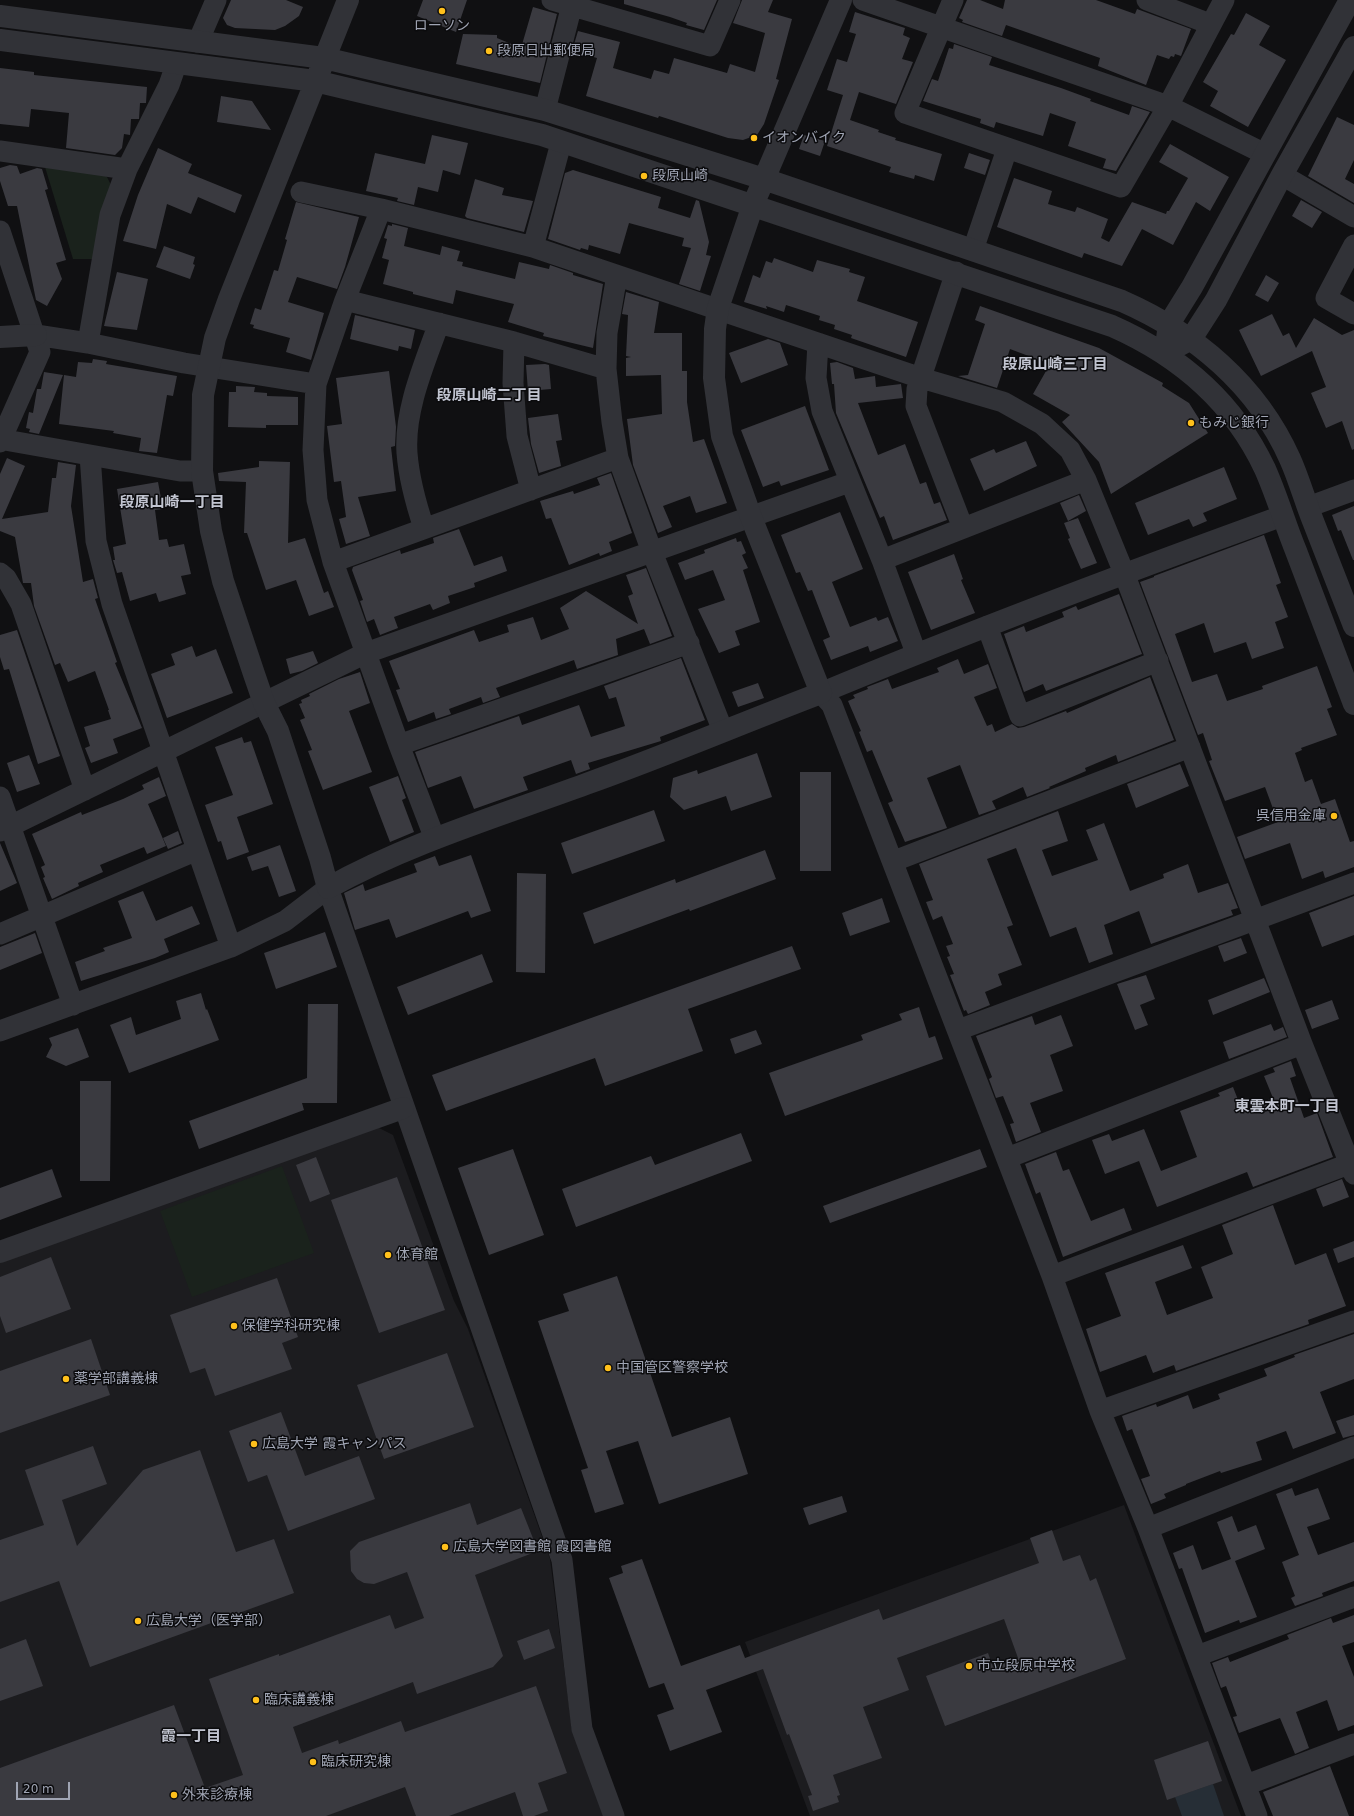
<!DOCTYPE html>
<meta charset="utf-8">
<style>
body{margin:0}
#map{position:relative;width:1354px;height:1816px;overflow:hidden;background:#101012;font-family:"DejaVu Sans",sans-serif}
canvas{display:block}
.scale{position:absolute;left:16px;top:1782px;width:54px;height:18px;box-sizing:border-box;border:2px solid #a0a5b4;border-top:0;padding-left:5px;font-size:12px;line-height:14px;white-space:nowrap;color:#a0a5b4;-webkit-text-stroke:3px #0b0b0d;paint-order:stroke}
</style>
<div id="map">
<canvas width="1354" height="1816"></canvas>
<div class="scale">20 m</div>
</div>
<script>
const g = document.querySelector('canvas').getContext('2d');
g.lineJoin = 'round';
function fill(path, color) {
  g.fillStyle = color;
  g.fill(path, 'evenodd');
}
function stroke(path, color, width, dash) {
  g.strokeStyle = color;
  g.lineWidth = width;
  g.lineCap = dash ? 'butt' : 'round';
  g.setLineDash(dash || []);
  g.stroke(path);
}
function label(font, color, halo, rows, align = 'center') {
  g.font = font + ' "DejaVu Sans","Noto Sans JP",sans-serif';
  g.lineWidth = 3;
  g.setLineDash([]);
  g.textBaseline = 'middle';
  g.strokeStyle = halo;
  g.fillStyle = color;
  for (const [text, x, y, turn = 0] of rows) {
    g.save();
    g.translate(x, y);
    g.rotate((+turn || 0) * Math.PI / 180);
    g.textAlign = isNaN(turn) ? turn : align;
    if (halo) g.strokeText(text, 0, 0);
    g.fillText(text, 0, 0);
    g.restore();
  }
}
const built = new Path2D(`
 M375 1126 393 1135 454 1301 468 1329 550 1559 572 1729 605 1816H0V1262Z
 M1124 1505 1241 1816H810L745 1642Z`);
const green = new Path2D(`
 M45 167 105 173 111 185 93 259H73Z
 M282 1166 314 1253 192 1297 160 1211Z`);
const water = new Path2D(`
 M1213 1784 1224 1816H1182L1175 1797Z`);
const building = new Path2D(`
 M231 0H286L303 7 299 16 285 26 275 30 235 28 227 25 223 18Z
 M423 0H467L456 32 417 16Z
 M624 0H717L704 30 686 25 687 23 670 17 624 4Z
 M742 0H773L768 12 792 19 776 79 779 80 764 124 757 135 743 140 728 138 659 116 658 118 586 96 597 58 572 51 578 31 620 42 613 68 651 79 654 70 669 74 674 58 727 73 730 64 755 72 765 33 733 23Z
 M967 0H980L1003 9 1005 0H1096L1135 14 1137 9 1191 29 1181 56 1175 54 1174 57 1171 56 1169 59 1157 55 1146 85 1098 66 1100 58 1006 25 1002 36 962 22 963 20 959 18Z
 M533 7 557 14 540 83 456 64 463 34 497 35V38L521 48Z
 M855 12 905 28 903 35 910 38 902 59 913 62 896 104 859 92 850 120 879 130 878 132 896 138 895 140 942 154 934 181 915 175 914 179 889 172 891 167 827 146 843 95 827 90 837 59 847 62 856 34 849 32Z
 M1246 13 1270 26 1259 45 1286 60 1248 127 1210 106 1218 91 1203 82 1231 34 1234 35Z
 M954 44 992 57 989 65 1061 88 1091 99 1090 101 1129 115 1132 106 1150 112 1116 171 1103 168 1106 159 1068 146 1076 122 1050 113 1043 136 996 122 994 128 980 123 981 119 923 101 932 79 938 81 949 48 953 49Z
 M0 68 34 72V75L147 87 146 103H140L139 119H131L130 135 124 134 122 148 115 155 66 148 69 113 31 109 29 127 0 124Z
 M221 96 252 101 271 130 217 122Z
 M1337 117 1354 125V160L1345 179 1354 184V203L1308 176Z
 M432 135 468 143 460 175 443 170 438 192 418 187 414 205 397 201 398 198 366 191 375 153 425 164Z
 M804 135 825 141 820 156 799 149Z
 M1170 144 1229 177 1210 211 1196 202 1173 245 1142 229 1122 266 1084 253 1082 258 997 227 1014 178 1052 191 1048 204 1075 212 1077 207 1108 219 1101 238 1109 242 1132 202 1166 214 1167 211H1169L1188 178 1159 162Z
 M158 148 192 164 188 173 242 195 235 213 198 197 191 214 167 204 156 249 123 241 138 195Z
 M969 153 990 160 985 175 964 168Z
 M10 165 17 166 20 174 37 168 42 169 48 189 45 190 66 260 56 263 62 279 47 306 36 300 17 206H8L0 181V168Z
 M573 170 661 197 658 208 690 218 696 200 699 201 709 242 706 255 711 256 700 291 679 284 691 248 682 246 684 238 629 223 620 254 589 245 588 250 581 248 580 250 548 239 565 173Z
 M475 179 504 188 502 195 533 201 524 232 467 218 465 216Z
 M1301 200 1322 212 1312 228 1292 216Z
 M296 202 359 217 345 267 337 289 297 277 288 302 324 313 311 360 286 352 290 338 253 328 254 325 250 324 255 308 261 310 274 270 278 271 287 240 285 239Z
 M392 224 408 228 404 246 440 255 442 246 460 251 457 261 463 262 462 266 515 279 519 262 549 269 550 265 573 273V275L603 284 593 348 543 336 544 333 508 322 514 304 456 290 453 304 413 294V292L383 284 389 260 382 258 387 239 384 238 388 225 392 226Z
 M164 246 195 257 193 264 195 265 190 279 156 267Z
 M774 258 813 272 817 260 850 269 849 272 865 277 857 301 918 322 906 357 851 338 852 335 834 329 835 325 819 320 820 316 786 305 784 312 766 306 767 309 744 302 753 275 760 278 766 261 772 263Z
 M117 272 148 279 137 330 104 326Z
 M1266 275 1279 283 1268 302 1255 295Z
 M626 292 659 302 654 333H682V371H687V402L693 442 704 439 727 503 696 513 690 496 663 506 672 527 658 533 633 465 627 419 662 414 661 375 626 376V358L631 357 626 356 628 315 622 314Z
 M980 306 1099 348 1163 383 1162 386 1189 403 1208 433 1111 494 1099 462 1062 422 1070 415 1033 394 1050 364 1010 349 997 388 958 376 968 375 985 324 975 320Z
 M1272 314 1283 336 1289 333 1296 348 1314 318 1342 335 1354 330V449L1352 450 1342 421 1326 428 1311 393 1326 387 1312 351 1261 376 1239 330Z
 M355 315 415 330 411 349 399 346 398 351 350 339Z
 M768 339 780 343 788 365 741 383 729 353Z
 M93 359 107 361 106 364 177 376 173 396 167 395 157 453 139 451 141 438 113 433 114 431 59 424 64 375 76 377 78 362 92 363Z
 M837 362 853 368 855 379 875 376 876 387 901 384 903 398 858 403 878 455 905 444 920 484 926 482 934 504 940 502 947 520 893 540 884 516 880 518 869 492 836 413 834 384H832L830 363Z
 M545 364 549 365 551 389 528 391 526 365Z
 M389 371 396 427 395 446 391 447 396 491 358 497 370 536 346 544 339 519 346 517 341 481 334 482 327 426 342 424 336 378Z
 M44 372 63 375 39 434 29 432 30 429 26 428 29 412 33 413 37 389H41Z
 M236 386 255 387 254 392 267 393V396L298 397V425H266V428L228 427 229 392H236Z
 M805 406 829 470 781 486 779 481 763 487 741 430Z
 M558 414 562 440 556 441 561 466 539 473 531 444 528 418Z
 M1026 441 1037 466 984 491 970 459 994 449 996 453Z
 M7 458 25 466 2 519 48 512 52 478H56L58 462 76 465 71 506 83 582 93 579 98 598 95 599 117 662 115 663 142 728 113 739 118 753 91 763 85 748 90 746 84 727 111 719 108 710H109L95 671 68 682 60 663 55 665 34 606 31 583H23L15 537 0 531V474Z
 M259 461 290 462 288 543 305 538 324 593 328 591 334 607 309 616 296 580 266 590 247 533H244L246 482 219 481 218 473 259 467Z
 M1224 467 1237 499 1203 513 1207 521 1193 527 1189 519 1148 535 1135 503Z
 M611 473 632 533 609 542 612 551 600 556 599 553 569 565 551 518 546 519 540 501 573 491 574 494 600 485 597 478Z
 M158 482 163 509 155 510 159 540 167 539 169 547 184 544 191 574 181 576 186 594 159 602 156 593 130 601 122 572 117 573 113 560H115L113 547 126 544 117 489Z
 M1079 495 1086 511 1068 521 1060 503Z
 M1354 506V560H1353L1341 530 1338 531 1332 515Z
 M840 512 863 569 832 582 850 627 876 617 878 621 888 617 898 641 870 652 868 646 831 660 823 640 830 637 812 590 808 591 800 572 796 573 781 535Z
 M1078 518 1097 563 1081 569 1068 539 1070 538 1064 523Z
 M459 529 474 566 502 556 507 571 474 583 475 587 448 596 450 603 433 610 430 604 394 617 398 628 380 635 374 619 367 622 360 601 363 600 352 570 353 567 400 550 401 554 434 543 433 538Z
 M1264 535 1281 583 1276 585 1288 617 1275 622 1284 648 1252 659 1246 642 1214 653 1204 623 1175 634 1192 682 1217 674 1227 701 1263 689 1262 686 1317 666 1332 707 1327 709 1337 735 1301 748 1302 750 1295 753 1305 782 1312 779 1321 804 1335 799 1350 842 1354 841V867L1325 878 1323 871 1302 879 1290 843 1245 859 1237 837 1278 822 1265 787 1225 801 1209 761 1212 760 1203 733 1198 735 1140 582 1154 577V576Z
 M736 538 737 542 741 541 746 553 742 555 748 568 743 570 760 622 735 631 740 645 719 653 698 609 725 600 713 570 685 580 678 563 705 553 704 550Z
 M954 554 963 579 961 580 975 613 931 630 908 572Z
 M646 568 672 636 650 644 644 629 616 639 618 655 577 669 574 660 496 688 500 697 483 703 481 697 449 709 451 714 436 719 434 712 408 722 396 690 400 689 389 661 474 630 479 642 509 632 507 625 533 617 541 640 569 629 560 608 586 591 638 624 628 596 633 594 626 575Z
 M1119 594 1142 654 1046 691 1043 684 1024 692 1004 634 1024 626 1026 632 1064 617 1062 612 1076 606 1078 610Z
 M17 630 60 756 38 764 9 669 4 670 0 657V635Z
 M192 646 196 657 216 649 233 693 167 718 151 674 175 665 171 654Z
 M313 651 318 663 302 671 290 674 286 659Z
 M681 658 705 720 660 737 661 741 588 763 590 769 576 774 571 760 523 777 528 790 474 809 461 776 428 788 415 752 519 716 522 725 579 705 591 737 625 726 616 697 609 699 604 686Z
 M958 659 964 674 988 664 997 688 974 697 987 726 992 724 995 732 1012 724 1018 728 1024 727 1066 711 1067 713 1150 677 1174 740 1118 762 1116 755 1085 768 1086 771 1049 787 1050 788 1027 797 1023 787 992 801 996 809 979 815 960 765 927 778 947 828 905 842 888 803 893 801 872 750 867 752 859 732 861 731 848 701 855 698 853 695 868 689 867 687 888 679 892 689 939 672 937 668Z
 M360 672 370 703 349 711 372 772 323 790 308 751 312 750 300 720 305 718 299 704 302 703 301 700 310 696 309 694 339 679Z
 M758 683 764 698 738 707 732 692Z
 M242 737 244 743 251 741 273 804 237 817 249 852 227 860 221 841 218 842 205 805 233 795 215 747Z
 M757 753 772 797 731 811 726 796 684 810 670 797 673 778 697 770 698 774Z
 M29 755 40 784 17 792 7 763Z
 M1180 764 1189 786 1136 808 1127 784Z
 M800 772H831V871H800Z
 M398 776 406 798 402 800 414 832 390 842 369 787Z
 M159 777 166 796 148 804 166 846 147 854 144 847 100 865 103 872 78 883 79 886 52 899 43 878 45 877 41 867 45 865 32 834 81 812 82 815 123 799 144 789 142 785Z
 M654 810 665 841 572 874 561 843Z
 M1058 811 1068 841 1042 850 1052 876 1098 860 1086 830 1104 823 1130 891 1164 878 1163 874 1188 864 1198 893 1228 883 1238 908 1231 910 1233 915 1151 944 1139 911 1104 925 1113 954 1089 963 1076 927 1050 937 1016 848 987 859 1013 925 1007 927 1022 965 998 974 1002 985 985 992 990 1005 968 1014 966 1010 964 1011 950 975 954 974 947 957 950 956 946 946 953 944 942 916 933 920 926 902 933 900 919 864Z
 M178 831 182 843 168 849 163 838Z
 M0 843 17 883 0 891Z
 M280 845 296 891 279 897 268 866 252 871 247 857Z
 M765 850 776 879 690 911 689 909 594 944 583 913 675 879 676 883Z
 M471 855 491 911 471 918 468 911 396 938 389 919 355 930 344 893 363 884 365 891 417 872 414 864 435 856 439 866Z
 M517 873 546 874 545 973 516 972Z
 M143 891 156 921 192 906 200 924 164 939 169 952 155 958 81 981 75 962 105 951 103 948 132 938 118 901Z
 M1354 896V935L1322 947 1309 913Z
 M882 898 890 922 850 936 842 913Z
 M325 932 337 967 276 989 264 953Z
 M35 933 42 953 0 970V947Z
 M1241 938 1247 953 1224 962 1218 946Z
 M792 946 801 969 688 1009 703 1051 605 1086 595 1058 446 1111 432 1075Z
 M482 954 493 982 408 1015 397 987Z
 M1146 975 1155 999 1140 1005 1148 1025 1135 1030 1117 984Z
 M1264 978 1270 992 1213 1015 1208 1000Z
 M201 993 206 1010 207 1009 219 1040 129 1073 110 1025 131 1017 136 1035 181 1019 176 1001Z
 M1332 1000 1339 1019 1312 1029 1305 1010Z
 M308 1004H338L337 1103H302L304 1110 199 1149 189 1121 307 1078Z
 M919 1007 929 1038 935 1036 943 1059 785 1116 769 1073 863 1040 861 1035 902 1020 899 1014Z
 M1061 1015 1073 1046 1050 1055 1063 1091 1030 1103 1041 1132 1016 1142 1010 1124 1014 1123 1003 1096 996 1098 989 1079 992 1077 976 1036 1032 1016 1035 1025Z
 M1271 1024 1274 1031 1283 1027 1287 1037 1229 1059 1223 1042Z
 M78 1028 89 1057 66 1066 46 1057 52 1045 49 1038Z
 M756 1030 762 1044 735 1054 730 1039Z
 M1291 1061 1296 1076 1290 1078 1304 1118 1317 1113 1333 1157 1253 1187 1247 1172 1157 1207 1139 1161 1105 1174 1092 1140 1109 1134 1112 1141 1144 1129 1161 1171 1197 1157 1180 1111 1220 1096 1218 1093 1233 1087 1242 1110 1273 1098 1264 1076 1275 1072 1273 1068Z
 M80 1081H111L110 1181H80Z
 M741 1133 752 1161 576 1227 562 1189 651 1156 655 1165Z
 M513 1149 544 1235 489 1255 458 1168Z
 M980 1149 987 1167 830 1223 823 1206Z
 M1056 1152 1063 1171 1069 1169 1091 1221 1124 1208 1132 1230 1063 1257 1040 1192 1036 1194 1025 1164Z
 M316 1157 330 1194 310 1202 296 1165Z
 M52 1169 62 1197 0 1220V1188Z
 M397 1177 445 1310 379 1333 331 1200Z
 M1342 1179 1349 1197 1323 1207 1316 1189Z
 M1273 1205 1295 1265 1326 1253 1346 1306 1308 1320 1309 1324 1176 1371 1174 1365 1153 1373 1146 1355 1100 1372 1086 1329 1121 1316 1105 1273 1183 1245 1192 1268 1155 1282 1167 1315 1213 1298 1201 1267 1233 1254 1222 1225Z
 M1354 1241V1257L1338 1263 1333 1249Z
 M51 1257 71 1309 6 1333 0 1316V1277Z
 M617 1276 672 1437 730 1417 748 1474 659 1504 638 1441 606 1451 624 1504 595 1513 581 1470 588 1468 538 1321 569 1311 563 1294Z
 M277 1278 298 1337 282 1343 292 1369 215 1396 205 1368 190 1373 170 1315Z
 M1354 1334V1379L1320 1392 1336 1433 1293 1449 1286 1431 1256 1442 1262 1460 1221 1473 1220 1471 1186 1484V1485L1164 1494 1166 1498 1151 1504 1141 1479 1150 1476 1132 1429 1127 1431 1122 1416 1156 1404 1157 1407 1188 1395 1193 1409 1220 1399 1218 1394 1267 1376 1264 1369 1295 1357 1294 1355Z
 M91 1339 110 1395 0 1433V1371Z
 M447 1353 474 1427 384 1459 357 1385Z
 M281 1412 305 1476 359 1456 375 1499 288 1531 267 1475 248 1482 229 1431Z
 M1354 1415V1435L1343 1438 1336 1421Z
 M93 1446 107 1484 62 1500 77 1546 143 1470 200 1450 236 1552 274 1539 294 1593 90 1667 59 1581 0 1602V1540L44 1525 25 1470Z
 M1292 1488 1295 1496 1318 1488 1330 1519 1307 1527 1318 1555 1354 1542V1581L1322 1593 1323 1596 1295 1606 1291 1598 1295 1596 1282 1562 1299 1555 1276 1494Z
 M842 1496 847 1512 809 1525 803 1508Z
 M470 1503 477 1525 521 1508 538 1551 475 1575 503 1656 493 1667 417 1694 413 1682 293 1727 302 1753 338 1740 339 1744 401 1721 405 1732 536 1686 567 1773 538 1783 548 1811 534 1816H523L515 1792 449 1816H416L405 1787 326 1816H0V1768L174 1705 205 1788 243 1775 209 1679 279 1654V1656L390 1615 395 1629 424 1618 407 1572 374 1584 364 1583 357 1579 351 1571 350 1551 359 1542Z
 M1232 1516 1238 1532 1256 1525 1265 1549 1235 1561 1257 1617 1240 1623 1239 1620 1205 1633 1182 1568 1179 1569 1173 1553 1193 1545 1202 1570 1231 1559 1217 1522Z
 M1052 1530 1063 1561 1080 1555 1090 1581 1096 1578 1126 1659 945 1726 926 1676 988 1653 993 1667 1018 1658 1004 1619 897 1658 909 1690 863 1707 882 1758 833 1775 840 1795 837 1796 839 1802 813 1811 808 1796 812 1795 789 1734 787 1735 763 1669 706 1690 722 1732 670 1751 657 1715 674 1709 664 1683 649 1688 609 1578 623 1573 621 1566 642 1559 681 1666 740 1645 745 1658 879 1609 883 1620 1039 1563 1030 1538Z
 M1354 1615V1642L1342 1646 1354 1677V1725L1338 1731 1327 1700 1296 1712 1309 1748 1295 1754 1280 1718 1239 1733 1233 1717 1237 1716 1226 1686 1221 1688 1212 1663 1228 1657 1230 1662 1289 1639 1287 1635 1331 1618 1333 1623Z
 M549 1629 555 1648 524 1660 517 1641Z
 M26 1639 43 1686 0 1701V1649Z
 M1208 1741 1222 1781 1167 1800 1154 1760Z
 M1330 1766 1349 1816H1273L1263 1792Z`);
const minor = new Path2D(`
 M552 0 710 46 730 0
 M863 0 1168 106 1265 154
 M953 0 905 113 1121 187 1168 106 1224 0
 M1147 0 1210 24
 M198 42 216 0
 M545 110 572 5
 M0 151 127 169
 M1282 175 1354 217
 M301 192 381 209 533 247 921 378 1003 402 1042 424 1070 450 1086 480 1124 573 1302 1044 1354 1174
 M381 209 345 300 316 384 313 450 317 500 333 562 399 745 435 839
 M0 231 40 352 0 442
 M1354 245 1326 298 1354 314
 M533 247 561 143
 M973 250 1007 149
 M956 272 917 389 916 406 963 528
 M617 275 607 333 606 369 612 422 618 458 652 552 723 731
 M345 300 514 342 606 369
 M36 335 88 343 184 363 316 384
 M514 342 513 383 517 436 531 490
 M88 343 110 215 127 169 169 85 176 65
 M818 343 816 378 822 411 882 560 916 653
 M0 439 180 471H202
 M90 455 96 541 112 604 231 947
 M1308 507 1354 490
 M424 528C416 504 409 479 407 453 404 409 425 363 439 323
 M882 560 1086 480
 M333 562 618 458
 M0 573 6 578 21 604 85 790
 M987 626 1020 716 1158 661
 M399 745 689 643
 M0 797 73 1005
 M0 831 366 653 849 482
 M894 861 1190 747
 M0 934 197 850
 M958 1030 1354 883
 M0 1031 231 947 285 921 328 888 562 1560 582 1729 614 1816
 M1007 1158 1302 1044
 M1052 1276 1354 1162
 M1100 1411 1354 1321
 M1148 1528 1354 1447
 M1197 1656 1354 1597
 M1246 1785 1354 1744
 M1257 1816 1148 1528 1100 1411 1052 1276 832 705 821 693C973 630 1127 572 1282 516`);
const tertiary = new Path2D(`
 M348 0 229 299 215 338 203 395 202 471 211 531 223 581 254 674 264 703 278 731 320 858 328 888C409 843 499 816 586 784 665 756 742 723 821 693L751 517 722 436 714 378 715 329 718 308 753 205 841 0
 M0 16 324 58 545 110 764 179 1122 301C1195 333 1257 385 1290 459 1299 479 1305 501 1313 521 1327 556 1340 591 1354 626
 M0 40 315 81 542 135 1112 326C1180 356 1233 401 1265 469 1277 496 1285 524 1296 551 1315 602 1335 653 1354 704
 M0 337 36 335
 M1167 339 1169 324 1192 287 1350 0
 M1178 346 1191 339 1216 300 1282 175 1354 47
 M0 1252 403 1108`);
const markers = [
 [442,11,4,"#ffc01b"],
 [489,51,4,"#ffc01b"],
 [754,138,4,"#ffc01b"],
 [644,176,4,"#ffc01b"],
 [1191,423,4,"#ffc01b"],
 [1334,816,4,"#ffc01b"],
 [388,1255,4,"#ffc01b"],
 [234,1326,4,"#ffc01b"],
 [608,1368,4,"#ffc01b"],
 [66,1379,4,"#ffc01b"],
 [254,1444,4,"#ffc01b"],
 [445,1547,4,"#ffc01b"],
 [138,1621,4,"#ffc01b"],
 [969,1666,4,"#ffc01b"],
 [256,1700,4,"#ffc01b"],
 [313,1762,4,"#ffc01b"],
 [174,1795,4,"#ffc01b"]
];
const poiNames = [
 ["ローソン",442,26,"center"],
 ["段原日出郵便局",497,51],
 ["イオンバイク",762,138],
 ["段原山崎",652,176],
 ["もみじ銀行",1199,423],
 ["呉信用金庫",1326,816,"right"],
 ["体育館",396,1255],
 ["保健学科研究棟",242,1326],
 ["中国管区警察学校",616,1368],
 ["薬学部講義棟",74,1379],
 ["広島大学 霞キャンパス",262,1444],
 ["広島大学図書館 霞図書館",453,1547],
 ["広島大学（医学部）",146,1621],
 ["市立段原中学校",977,1666],
 ["臨床講義棟",264,1700],
 ["臨床研究棟",321,1762],
 ["外来診療棟",182,1795]
];
const neighbourhoodNames = [
 ["段原山崎三丁目",1055,365],
 ["段原山崎二丁目",489,396],
 ["段原山崎一丁目",172,503],
 ["東雲本町一丁目",1287,1107],
 ["霞一丁目",191,1737]
];
fill(built, '#1c1c1f');
fill(green, '#1a221c');
fill(water, '#262e36');
fill(building, '#3a3a40');
stroke(minor, '#313237', 21);
stroke(tertiary, '#313237', 22);
for (const [x, y, r, color] of markers) {
  const dot = new Path2D();
  dot.arc(x, y, r, 0, 2 * Math.PI);
  g.fillStyle = color;
  g.fill(dot);
  stroke(dot, '#0b0b0d', 1.5);
}
label('14px', '#a0a5b4', '#0b0b0d', poiNames, 'left');
label('bold 15px', '#c1c4d0', '#0b0b0d', neighbourhoodNames);
</script>
